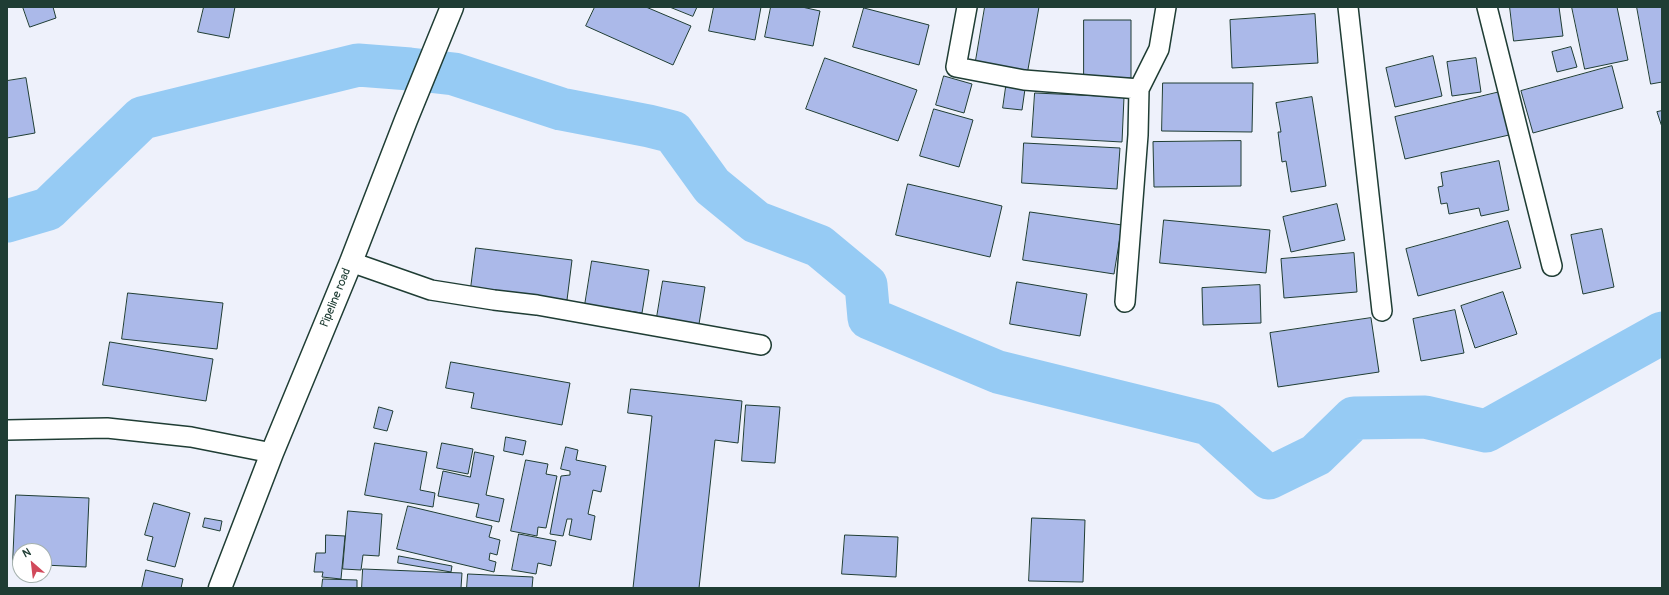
<!DOCTYPE html>
<style>
body{margin:0}
#map{position:relative;width:1669px;height:595px;overflow:hidden;background:#eef1fb;font-family:Pangolin,sans-serif}
canvas{display:block}
.frame{position:absolute;inset:0;border:8px solid #1f3d34;pointer-events:none}
.north{position:absolute;left:12px;top:543px;width:40px;height:40px;box-sizing:border-box;background:#fff;border:1px solid #a5b1ae;border-radius:50%;rotate:332deg;font-size:11px;font-weight:700;line-height:16px;text-align:center;color:#1f3d34}
.north::after{content:'';display:block;margin:auto;width:14px;height:18px;background:#d1495b;clip-path:polygon(50% 0,100% 100%,50% 72%,0 100%)}
</style>
<div id="map">
<canvas width="1669" height="595"></canvas>
<div class="frame"></div>
<div class="north">N</div>
</div>
<script>
const g = document.querySelector('canvas').getContext('2d');
g.lineJoin = 'round';
function stroke(path, color, width, dash) {
  g.strokeStyle = color;
  g.lineWidth = width;
  g.lineCap = dash ? 'butt' : 'round';
  g.setLineDash(dash || []);
  g.stroke(path);
}
function fill(path, color) {
  g.fillStyle = color;
  g.fill(path, 'evenodd');
}
function label(font, color, halo, rows, align = 'center') {
  g.font = font + ' Pangolin,sans-serif';
  g.lineWidth = 3;
  g.setLineDash([]);
  g.textBaseline = 'middle';
  g.strokeStyle = halo;
  g.fillStyle = color;
  for (const [text, x, y, turn = 0] of rows) {
    g.save();
    g.translate(x, y);
    g.rotate((+turn || 0) * Math.PI / 180);
    g.textAlign = isNaN(turn) ? turn : align;
    if (halo) g.strokeText(text, 0, 0);
    g.fillText(text, 0, 0);
    g.restore();
  }
}
const river = new Path2D(`
 M7 221 48 209 142 118 358 65 410 69 454 74 561 109 649 126 673 132 712 186 756 222 819 246 866 285 869 318 998 372 1209 424 1269 478 1316 455 1354 418 1425 417 1486 431 1662 333`);
const building = new Path2D(`
 M23 7H53L56 18 30 27Z
 M204 7H235L229 38 198 32Z
 M595 7H646L691 26 673 65 586 26Z
 M670 7H697L693 16Z
 M714 7H761L755 40 709 31Z
 M771 7H802L820 11 813 46 765 37Z
 M985 7H1039L1027 75 975 66Z
 M1510 7H1559L1563 36 1514 41Z
 M1572 7H1617L1628 60 1585 69Z
 M1637 7H1662V82L1651 84Z
 M864 8 929 25 919 65 853 47Z
 M1315 14 1318 63 1232 68 1230 20Z
 M1084 20H1131V78L1084 79Z
 M1571 47 1577 67 1557 72 1552 52Z
 M1433 56 1442 96 1395 107 1386 68Z
 M825 58 917 90 898 141 806 109Z
 M1476 58 1481 92 1452 96 1447 62Z
 M1612 66 1623 108 1533 133 1521 91Z
 M944 76 972 84 964 113 936 105Z
 M26 78 35 133 7 138V81Z
 M1163 83H1253L1252 132 1162 131Z
 M1006 87 1025 89 1022 110 1003 108Z
 M1500 92 1509 135 1405 159 1395 117Z
 M1035 93 1124 97 1122 142 1032 137Z
 M1312 97 1326 186 1291 192 1286 161 1282 162 1278 132H1281L1276 103Z
 M934 109 973 120 959 167 920 156Z
 M1662 111V127L1657 112Z
 M1241 141V186L1154 187 1153 142Z
 M1024 143 1120 148 1117 189 1022 183Z
 M1499 161 1509 210 1481 216 1479 208 1449 214 1447 203 1441 204 1438 187 1443 186 1441 173Z
 M908 184 1002 206 990 257 896 235Z
 M1337 204 1345 240 1291 252 1283 217Z
 M1030 212 1122 225 1114 274 1023 260Z
 M1164 220 1270 230 1266 273 1160 263Z
 M1508 221 1521 268 1418 296 1406 249Z
 M1602 229 1614 287 1583 294 1571 235Z
 M476 248 572 260 567 300 471 288Z
 M1354 253 1357 292 1284 298 1281 259Z
 M592 261 649 270 642 313 585 305Z
 M663 281 705 287 699 324 657 317Z
 M1017 282 1087 294 1080 336 1010 324Z
 M1260 285 1261 323 1203 325 1202 288Z
 M1503 292 1517 334 1475 348 1461 306Z
 M128 293 223 303 217 349 122 339Z
 M1455 310 1464 353 1421 361 1413 319Z
 M1371 318 1379 372 1278 387 1270 333Z
 M110 342 213 359 206 401 103 385Z
 M451 362 570 383 562 425 471 408 474 393 446 388Z
 M631 389 742 401 738 443 715 440 699 588H633L652 416 628 413Z
 M746 405 780 407 775 463 742 461Z
 M379 407 393 411 387 431 374 428Z
 M506 437 526 441 523 455 504 451Z
 M375 443 427 452 420 490 435 493 433 507 365 495Z
 M442 443 473 449 468 474 437 468Z
 M566 447 578 450 576 460 606 466 601 492 593 490 588 514 595 516 591 540 569 535 572 519H567L563 536 550 534 561 476 570 475V471L561 469Z
 M475 452 494 456 486 495 504 499 499 522 476 517 479 504 438 496 443 471 470 477Z
 M526 460 548 464 546 474 557 476 546 528 538 527 537 536 511 531Z
 M16 495 89 498 86 567 44 565V551H20V564L13 563Z
 M154 503 190 513 175 567 147 560 153 537 145 535Z
 M408 506 492 526 489 537 500 540 497 555 490 553 489 560 496 562 494 572 397 549Z
 M348 511 382 514 379 556 363 555 361 570 343 569Z
 M205 518 222 521 220 531 203 527Z
 M1032 518 1085 520 1083 582 1029 581Z
 M519 534 556 541 551 566 538 563 536 574 512 570Z
 M326 535 345 536 341 579 322 577 323 572H314L316 553H325Z
 M845 535 898 537 896 577 842 574Z
 M399 556 452 566 451 572 398 563Z
 M363 569 462 573 461 588H362Z
 M146 570 183 579 181 588H142Z
 M468 574 533 577 532 588H467Z
 M323 579 357 580V588H322Z`);
const street = new Path2D(`
 M967 7 956 67 1024 80 1139 89
 M1348 7 1382 311
 M1487 7 1552 266
 M351 262 431 290 494 300 537 305 761 345
 M1125 302 1138 135 1139 89 1159 49 1166 7
 M7 430 107 428 191 437 272 453`);
const primary = new Path2D(`
 M220 588 272 453 351 262 406 120 452 7`);
const streetNames = [
 ["Pipeline road",336,298,-68]
];
stroke(river, '#96cbf4', 43);
fill(building, '#abb9e9');
stroke(building, '#1f3d34', 1);
stroke(street, '#1f3d34', 22);
stroke(primary, '#1f3d34', 25);
stroke(street, '#fff', 19);
stroke(primary, '#fff', 22);
label('12px', '#1f3d34', '#fff', streetNames);
</script>
